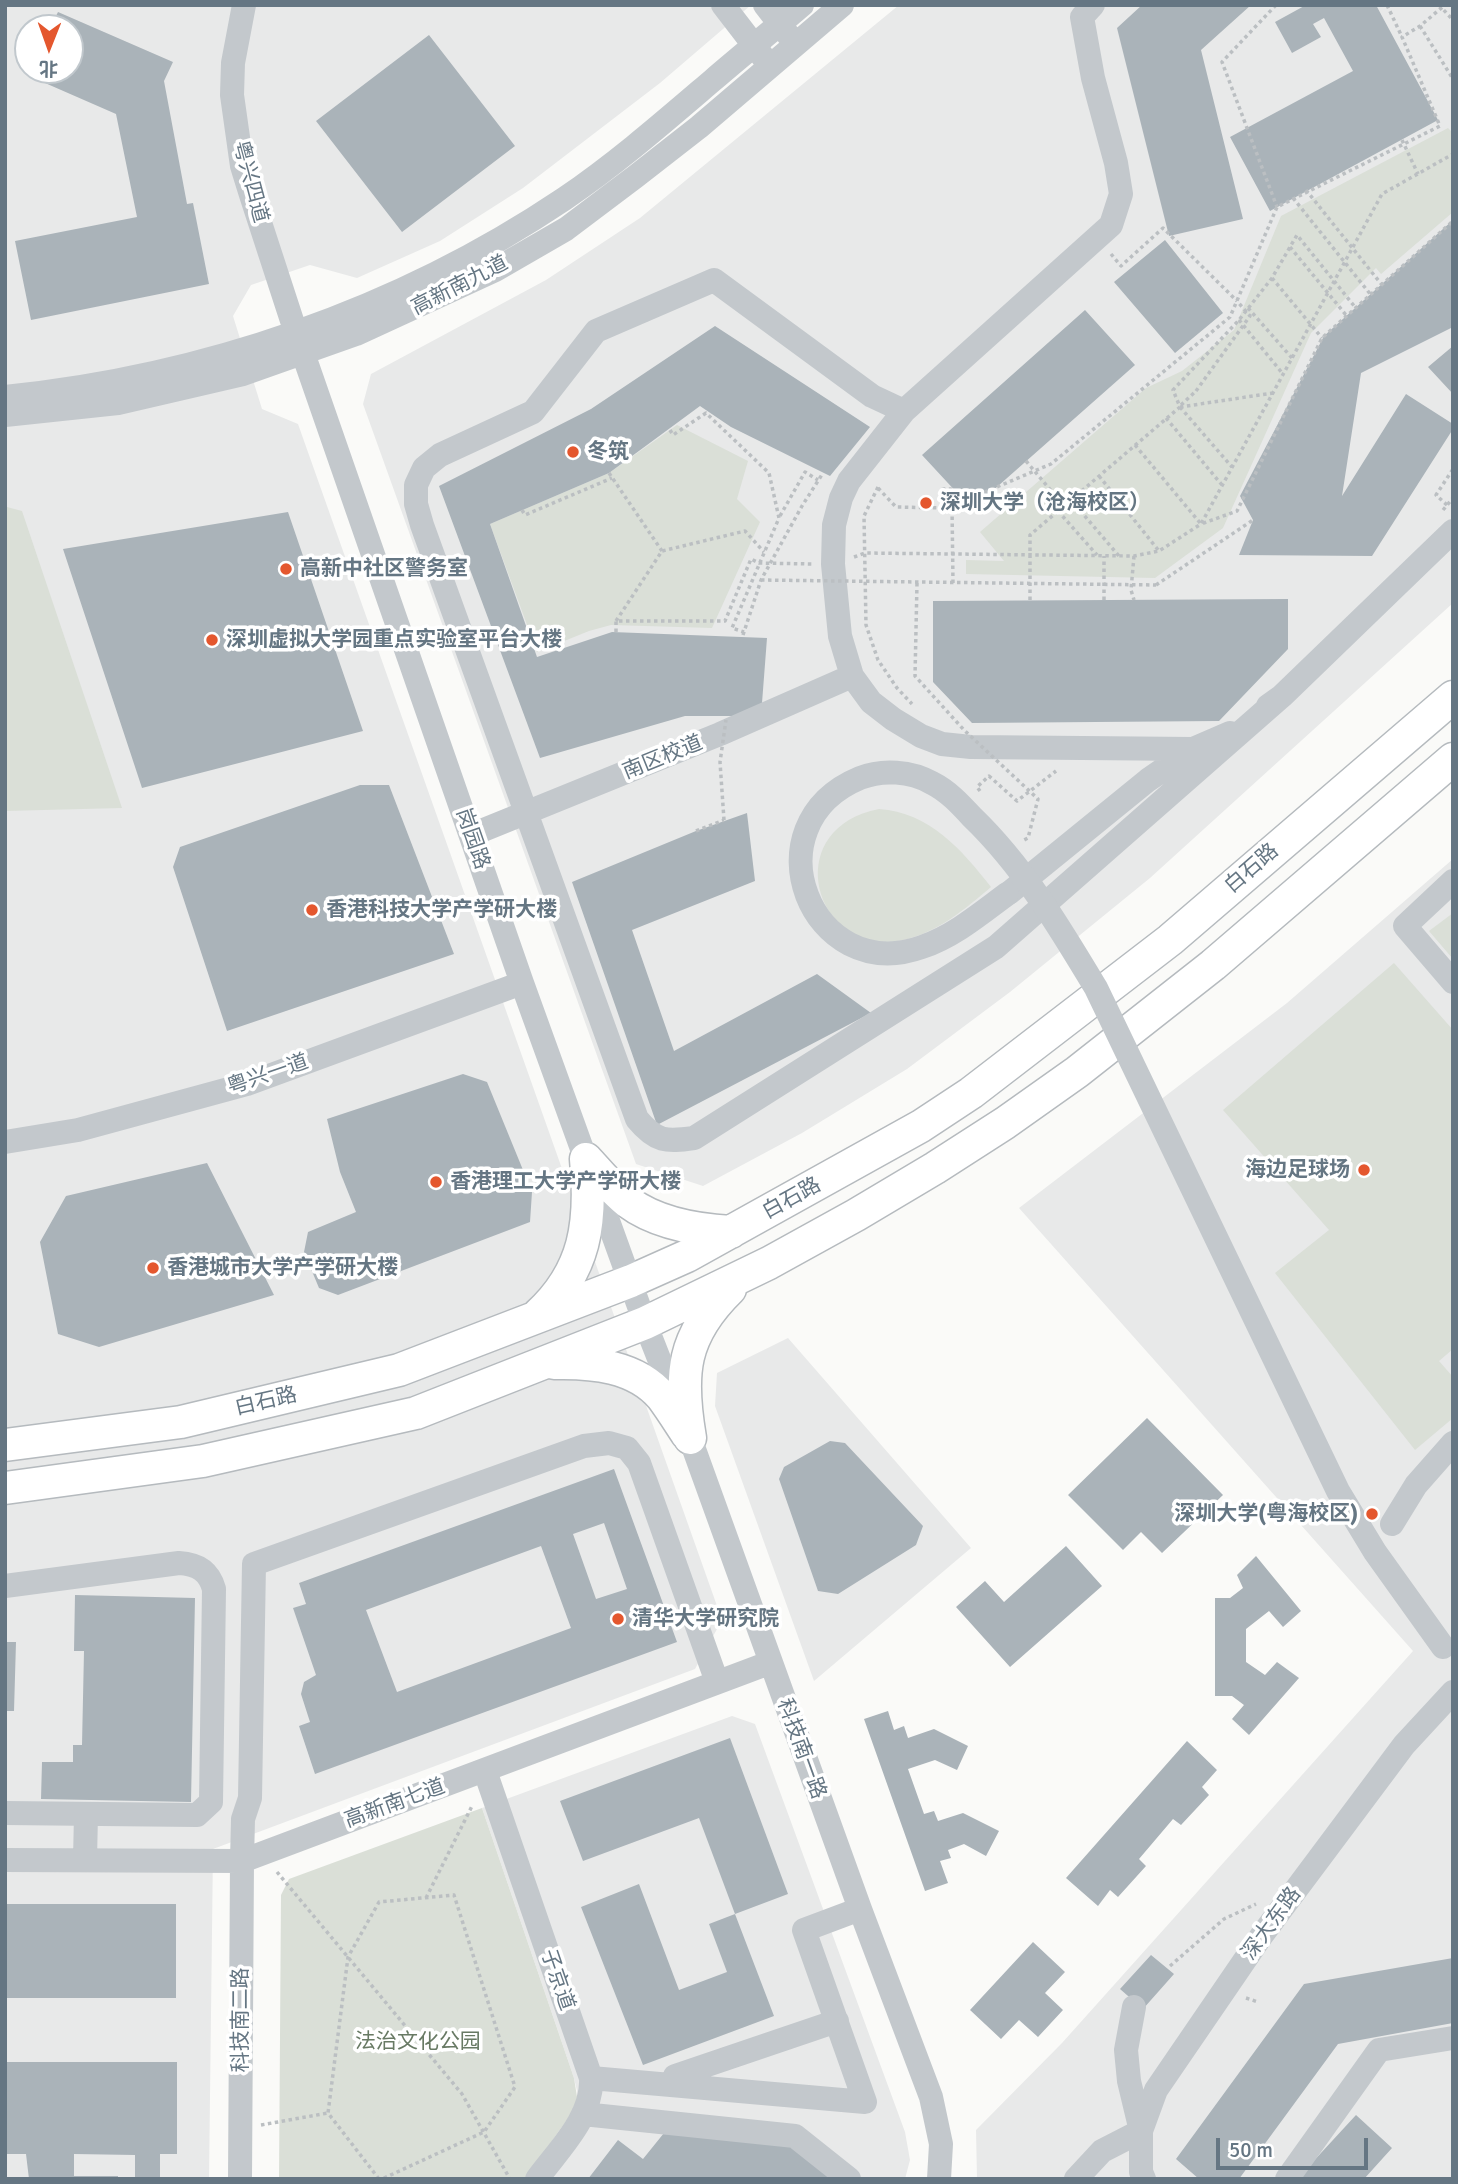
<!DOCTYPE html>
<meta charset="utf-8">
<style>
body{margin:0}
#map{position:relative;width:1458px;height:2184px;overflow:hidden;background:#fafaf8;font-family:Signika,"Noto Sans SC",sans-serif}
canvas{display:block}
.frame{position:absolute;inset:0;border:7px solid #657683;pointer-events:none}
.north{position:absolute;left:14px;top:14px;width:70px;height:70px;box-sizing:border-box;background:#fff;border:2px solid #c1c8cd;border-radius:50%;rotate:181deg;font-size:19px;font-weight:700;line-height:28px;text-align:center;color:#657683}
.north::after{content:'';display:block;margin:auto;width:24px;height:32px;background:#e4572e;clip-path:polygon(50% 0,100% 100%,50% 72%,0 100%)}
.scale{position:absolute;left:1216px;top:2138px;width:152px;height:32px;box-sizing:border-box;border:4px solid #657683;border-top:0;padding-left:9px;font-size:21px;line-height:24px;white-space:nowrap;color:#657683;-webkit-text-stroke:5px #fff;paint-order:stroke}
</style>
<div id="map">
<canvas width="1458" height="2184"></canvas>
<div class="frame"></div>
<div class="north">北</div>
<div class="scale">50 m</div>
</div>
<script>
const g = document.querySelector('canvas').getContext('2d');
g.lineJoin = 'round';
function fill(path, color) {
  g.fillStyle = color;
  g.fill(path, 'evenodd');
}
function stroke(path, color, width, dash) {
  g.strokeStyle = color;
  g.lineWidth = width;
  g.lineCap = dash ? 'butt' : 'round';
  g.setLineDash(dash || []);
  g.stroke(path);
}
function label(font, color, halo, rows, align = 'center') {
  g.font = font + ' Signika,"Noto Sans SC",sans-serif';
  g.lineWidth = 7;
  g.setLineDash([]);
  g.textBaseline = 'middle';
  g.strokeStyle = halo;
  g.fillStyle = color;
  for (const [text, x, y, turn = 0] of rows) {
    g.save();
    g.translate(x, y);
    g.rotate((+turn || 0) * Math.PI / 180);
    g.textAlign = isNaN(turn) ? turn : align;
    if (halo) g.strokeText(text, 0, 0);
    g.fillText(text, 0, 0);
    g.restore();
  }
}
const built = new Path2D(`
 M5 5H751L660 83 523 188 440 241 357 278 310 265 251 285 233 316 262 409 298 424 722 1620 695 1669 213 1849 209 2179H5ZM28 28H70V70H28Z
 M899 5H1453V603L1150 878 1010 992 907 1069 802 1133 703 1186 636 1164 363 404 371 374 546 280 640 218Z
 M1453 859V2179H977L976 2130 1062 2043 1413 1651 1019 1208 1287 1003Z
 M788 1338 971 1548 814 1681 715 1406 717 1373Z
 M732 1716 755 1724 905 2132 910 2160 905 2179H525L574 2110 578 2103 577 2091 574 2078 482 1808Z`);
const green = new Path2D(`
 M1448 128 1453 133V212L1381 274 1376 268 1311 333 1223 528 1155 578 966 574V560L1004 561 980 532 1146 388 1182 371 1234 330 1281 216Z
 M677 425 748 461 737 499 760 522 712 628 611 625 589 631 537 652 490 524 609 473Z
 M7 507 22 511 122 808 5 811Z
 M879 809C929 812 962 850 991 887 965 909 937 933 903 940 815 959 777 829 879 809Z
 M1453 913V959L1429 931Z
 M1394 963 1453 1030V1349L1439 1361 1453 1377V1418L1415 1450 1275 1273 1329 1230 1223 1110Z
 M482 1808 574 2078 578 2103 574 2110 525 2179H279L281 1895 289 1879Z`);
const building = new Path2D(`
 M1142 5H1251L1201 50 1243 219 1169 236 1117 28Z
 M1306 5H1376L1438 120 1270 211 1230 137 1353 71 1324 18 1313 24 1321 37 1292 53 1275 22Z
 M58 12 173 62 164 81 187 204 193 203 209 284 31 320 15 241 137 217 116 114 29 76 32 70H70V28H50Z
 M429 35 515 146 402 232 316 121Z
 M1453 220V327L1361 373 1342 496 1406 394 1453 424V429L1372 556 1239 555 1253 520 1240 496 1324 336Z
 M1165 240 1223 313 1175 353 1114 282Z
 M1085 310 1135 365 972 509 922 455Z
 M715 326 870 427 830 476 731 427 700 406 609 473 490 524 537 657 612 632 767 638 761 716H685L540 758 439 486 591 409Z
 M1453 346V394L1428 367Z
 M288 512 363 731 142 788 63 549Z
 M1288 599V649L1219 721 972 723 933 682V601Z
 M360 785H389L454 954 227 1031 173 867 180 847Z
 M747 813 755 881 632 930 674 1051 817 974 871 1013 657 1125 572 882 696 831Z
 M463 1074 487 1082 532 1192 530 1222 338 1295 319 1288 304 1252 308 1232 356 1212 340 1172 327 1119Z
 M207 1163 274 1295 99 1347 58 1334 40 1242 66 1196Z
 M1147 1418 1223 1495 1162 1553 1141 1532 1123 1550 1068 1495Z
 M830 1441 845 1443 923 1526 916 1545 838 1594 818 1591 779 1479 784 1467Z
 M614 1469 677 1642 315 1774 299 1726 310 1722 301 1694 304 1682 316 1675 293 1608 306 1604 299 1583ZM604 1523 627 1589 596 1599 573 1534ZM541 1546 571 1628 397 1692 366 1610Z
 M1066 1546 1102 1586 1010 1667 956 1607 985 1581 1004 1602Z
 M1256 1556 1301 1611 1283 1627 1269 1611 1246 1629V1662L1265 1675 1277 1662 1299 1678 1249 1735 1232 1719 1244 1705 1232 1696H1215V1598H1230L1243 1588 1237 1575Z
 M75 1595 195 1598 191 1802 41 1799 42 1762H73V1745H82L84 1651H74Z
 M5 1642H16L14 1711H5Z
 M888 1711 894 1730 904 1726 908 1738 934 1729 968 1746 957 1770 935 1760 908 1769 924 1814 934 1811 938 1821 963 1813 999 1831 986 1856 964 1844 948 1850 951 1858 940 1861 948 1883 925 1891 864 1719Z
 M730 1738 788 1894 735 1914 699 1818 583 1861 560 1801Z
 M1187 1741 1217 1770 1202 1787 1209 1795 1181 1825 1173 1819 1139 1859 1146 1866 1118 1897 1110 1890 1098 1906 1066 1878Z
 M639 1884 679 1990 727 1972 709 1924 735 1914 774 2016 643 2065 581 1907Z
 M5 1904H176V1998H5Z
 M1033 1942 1065 1972 1045 1993 1063 2010 1038 2037 1019 2020 1001 2039 970 2010Z
 M1151 1955 1174 1974 1143 2009 1120 1989Z
 M1453 1958V2023L1338 2044 1239 2179H1199L1176 2159 1304 1984Z
 M5 2062H177V2154H160V2179H135V2155L74 2154V2176H118V2179H29L26 2154H5Z
 M1356 2115 1392 2148 1364 2179H1297Z
 M664 2133 795 2146 838 2179H588L618 2140 643 2159Z`);
const path = new Path2D(`
 M1276 5 1222 62 1277 207
 M1387 5 1402 37
 M1439 5 1453 20
 M1420 26 1453 79
 M1402 140 1418 174
 M1306 190 1382 285
 M1293 198 1371 295
 M1290 247 1346 315
 M1111 254 1121 266 1163 228 1237 301
 M1272 278 1322 338
 M1248 308 1292 358
 M1239 320 1283 374
 M1181 405 1196 391
 M1180 407 1273 393
 M1180 407 1232 467
 M1166 418 1222 485
 M670 430 673 435 706 413 769 473 779 518 732 628 744 632
 M1135 445 1201 524 1237 511 1322 338 1453 221
 M1026 461 1064 506
 M609 473 662 551
 M1099 476 1159 551
 M878 487 864 516 866 625 878 660 897 688 912 704
 M878 488 896 507 943 508V489H951L952 506
 M1071 500 1119 556
 M1447 505 1436 495 1453 469
 M522 510 525 515 612 478
 M1443 510 1453 498
 M1058 511 1097 555
 M780 516 805 472 818 480
 M1134 556 1131 590 1134 600
 M854 557 865 553 1134 556 1159 551 1201 524 1382 194 1453 154
 M1156 585 1253 520
 M1030 600V535L1180 407 1173 390 1239 320 1272 278 1297 235 1355 307
 M1104 600V556
 M616 621 662 551 745 531 764 552
 M616 632V621H725L751 559 759 563 813 564
 M980 791 977 787 989 776 1017 801 1056 771
 M696 831 724 820
 M277 1872 462 2094 510 2179
 M426 1898 472 1806
 M1170 1966 1224 1919 1256 1904
 M1246 1998 1258 2002
 M261 2125 328 2113
 M379 2179 328 2113 348 1957 379 1902 454 1895 515 2087 484 2132 382 2179`);
const minor = new Path2D(`
 M244 5 233 63 232 95 242 166 251 195 296 333 522 983 645 1323 690 1438 860 1909 931 2097 941 2144 939 2179
 M723 5 763 57
 M765 5 789 36
 M1093 5 1082 17 1093 78 1116 163 1121 194 1111 225 904 411 849 481 841 498 834 525 833 564 840 636 852 676 871 702 893 719 921 736 942 744 971 747 1193 749 1230 733
 M5 397C203 377 399 310 564 199 617 163 665 121 713 80 742 55 773 30 802 5
 M904 411 872 396 714 280 596 331 533 412 440 455 424 468 416 485V504L422 525 637 1119C656 1142 666 1142 694 1138L996 947 1282 696
 M5 415 118 403 243 374 356 334 495 270 566 229 635 177 699 127 842 5
 M1268 706 1282 696 1453 531
 M471 835 720 734 852 676
 M1453 881 1405 926 1453 982
 M1009 893 1148 780 1193 749
 M5 1142 78 1130 247 1084 522 983
 M1392 1524 1416 1485 1453 1443
 M5 1586 179 1563C198 1564 209 1571 214 1589L211 1802 197 1815 5 1813
 M485 1771 591 2078C593 2117 559 2149 537 2179
 M5 1860 242 1861 769 1663
 M85 1860 86 1814
 M591 2078 865 2102 804 1930 860 1909
 M672 2085 675 2076 837 2021
 M583 2114 795 2136 849 2179
 M240 2179 242 1861 243 1819 250 1798 254 1564 584 1446 609 1443 627 1448 639 1463 717 1682
 M1076 2179 1102 2151 1141 2131 1129 2081 1126 2050 1134 2007
 M1144 2179 1141 2172V2131L1156 2090 1262 1935 1404 1745 1453 1692
 M1287 2179 1379 2050 1453 2038`);
const major = new Path2D(`
 M586 1159C599 1173 613 1190 628 1202 656 1223 697 1230 731 1232
 M538 1315C586 1271 592 1222 586 1159
 M554 1363C592 1362 636 1366 662 1397 671 1409 679 1422 687 1434
 M690 1438C679 1374 682 1336 730 1289
 M5 1445 181 1422 399 1370 631 1281 687 1256 921 1126 971 1093 1170 940 1453 697
 M5 1488 203 1461 416 1413 645 1323 769 1263 856 1215 935 1168 1005 1123 1077 1072 1213 965 1453 759`);
const pathBridge = new Path2D(`
 M1196 391 1250 316 1237 301
 M761 580 1156 585
 M917 583 915 676 964 730 1038 799 1028 838 1022 841
 M953 583 952 506 1051 464 1230 317 1277 207 1440 126 1402 37 1420 26 1445 5
 M743 635 761 580 802 506 823 473
 M724 820 720 762 726 720`);
const minorBridge = new Path2D(`
 M1007 894C980 914 954 936 922 947 811 987 747 825 860 778 882 769 911 771 932 783 948 791 960 804 972 817 1023 866 1060 928 1096 988L1338 1491 1375 1552 1443 1647`);
const markers = [
 [573,452,7,"#e4572e"],
 [926,503,7,"#e4572e"],
 [286,569,7,"#e4572e"],
 [212,640,7,"#e4572e"],
 [312,910,7,"#e4572e"],
 [1364,1170,7,"#e4572e"],
 [436,1182,7,"#e4572e"],
 [153,1268,7,"#e4572e"],
 [1372,1514,7,"#e4572e"],
 [618,1619,7,"#e4572e"]
];
const streetNames = [
 ["粤兴四道",250,182,75],
 ["高新南九道",460,286,-27],
 ["南区校道",663,758,-22],
 ["岗园路",472,839,71],
 ["白石路",1252,869,-41],
 ["粤兴一道",268,1075,-19],
 ["白石路",792,1199,-29],
 ["白石路",266,1402,-13],
 ["科技南一路",801,1749,70],
 ["高新南七道",395,1804,-20],
 ["深大东路",1272,1924,-54],
 ["子京道",557,1980,71],
 ["科技南二路",241,2020,-90]
];
const poiNames = [
 ["冬筑",587,452],
 ["深圳大学（沧海校区）",940,503],
 ["高新中社区警务室",300,569],
 ["深圳虚拟大学园重点实验室平台大楼",226,640],
 ["香港科技大学产学研大楼",326,910],
 ["海边足球场",1350,1170,"right"],
 ["香港理工大学产学研大楼",450,1182],
 ["香港城市大学产学研大楼",167,1268],
 ["深圳大学(粤海校区)",1358,1514,"right"],
 ["清华大学研究院",632,1619]
];
const parkNames = [
 ["法治文化公园",418,2042]
];
fill(built, '#e8e9e9');
fill(green, '#dadfd7');
fill(building, '#aab3b9');
stroke(major, '#b5babe', 35);
stroke(path, '#bbbfc2', 3.5, [3.5, 3.5]);
stroke(minor, '#c3c8cc', 24);
stroke(major, '#fff', 32);
stroke(pathBridge, '#bbbfc2', 3.5, [3.5, 3.5]);
stroke(minorBridge, '#c3c8cc', 24);
for (const [x, y, r, color] of markers) {
  const dot = new Path2D();
  dot.arc(x, y, r, 0, 2 * Math.PI);
  g.fillStyle = color;
  g.fill(dot);
  stroke(dot, '#fff', 2.5);
}
label('21px', '#657683', '#fff', streetNames);
label('bold 21px', '#657683', '#fff', poiNames, 'left');
label('21px', '#687a64', '#fff', parkNames);
</script>
